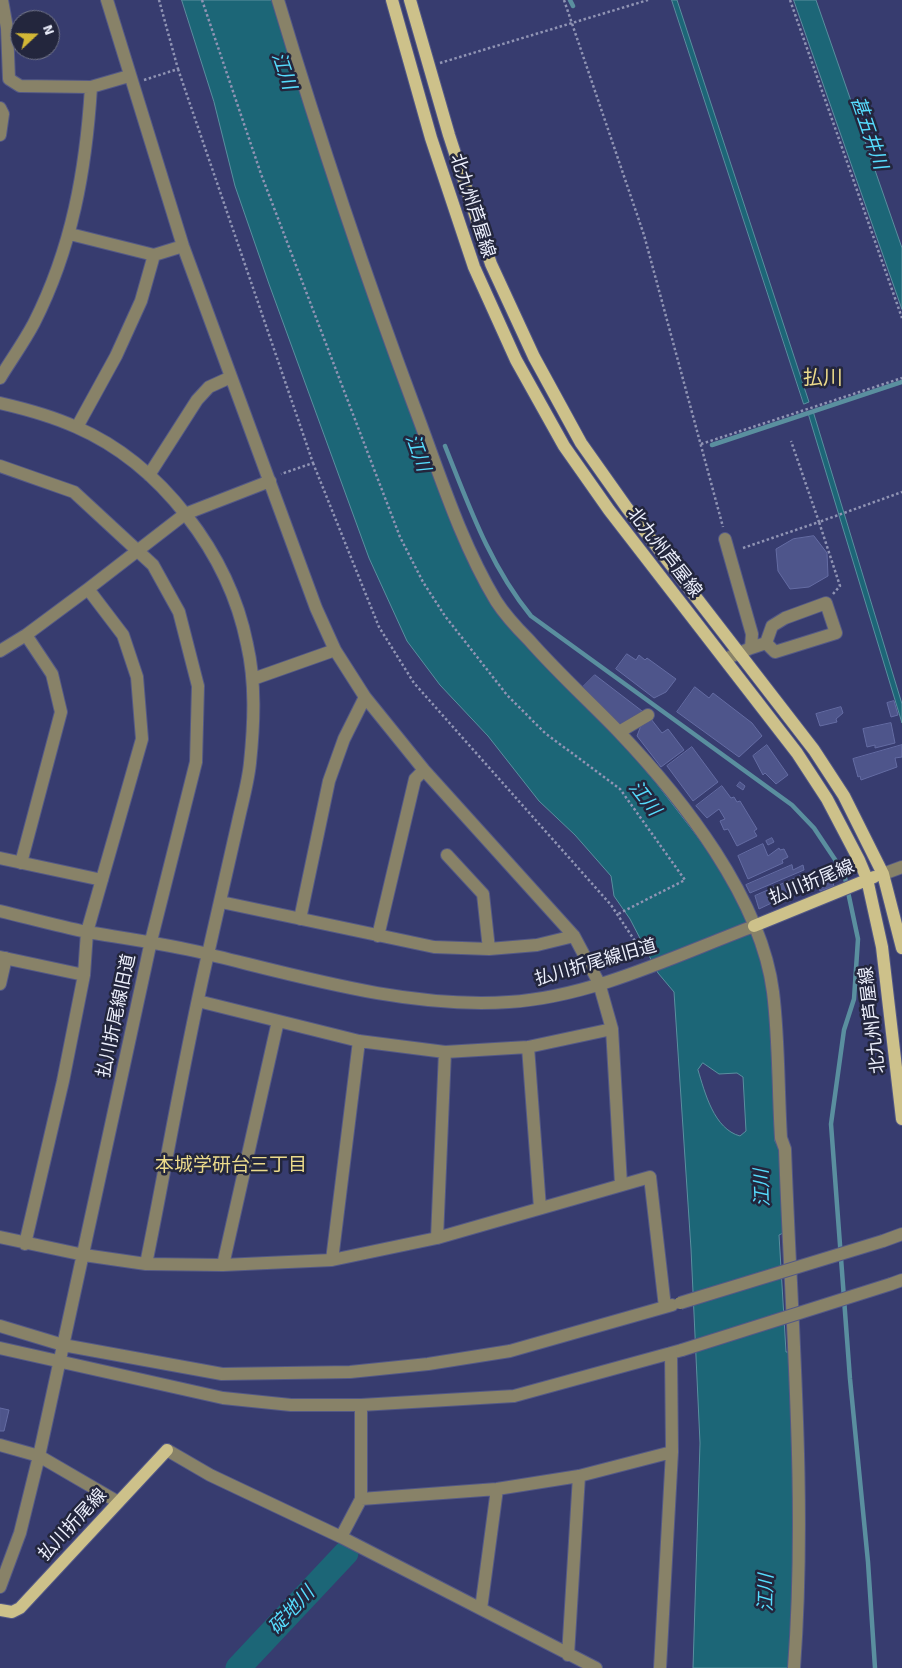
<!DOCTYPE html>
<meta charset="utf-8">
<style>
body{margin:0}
#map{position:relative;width:902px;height:1668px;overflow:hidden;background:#373c6f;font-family:Signika,sans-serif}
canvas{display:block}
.north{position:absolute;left:10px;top:10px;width:50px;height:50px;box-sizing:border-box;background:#23263d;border:1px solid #737689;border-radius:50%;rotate:69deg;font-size:14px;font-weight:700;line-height:20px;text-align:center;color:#eceffc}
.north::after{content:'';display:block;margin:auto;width:18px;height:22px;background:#d2b736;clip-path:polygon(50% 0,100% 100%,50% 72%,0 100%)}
</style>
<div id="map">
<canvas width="902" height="1668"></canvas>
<div class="north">N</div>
</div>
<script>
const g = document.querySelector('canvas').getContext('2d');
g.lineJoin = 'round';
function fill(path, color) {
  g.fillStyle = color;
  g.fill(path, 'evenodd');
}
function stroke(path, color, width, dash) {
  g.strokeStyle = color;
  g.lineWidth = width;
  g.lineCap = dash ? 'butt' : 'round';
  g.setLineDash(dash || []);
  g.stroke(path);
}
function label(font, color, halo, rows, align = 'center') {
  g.font = font + ' Signika,"Noto Sans JP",sans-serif';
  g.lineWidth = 5;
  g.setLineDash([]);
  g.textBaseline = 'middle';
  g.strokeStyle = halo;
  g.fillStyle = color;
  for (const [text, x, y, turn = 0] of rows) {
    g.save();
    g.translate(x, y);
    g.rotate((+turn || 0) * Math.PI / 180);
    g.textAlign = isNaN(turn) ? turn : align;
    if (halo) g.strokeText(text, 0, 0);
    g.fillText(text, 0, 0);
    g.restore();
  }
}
const water = new Path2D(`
 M182 0H275L476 570 657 784 697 836 726 877 754 938 769 988 775 1141 781 1152 785 1232 779 1235 786 1352H791L795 1576 789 1668H693L700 1443 691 1249 674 992 658 973 630 919 614 896 611 876 575 835 539 801 488 736 440 685 407 641 369 558 269 284 235 186 214 102ZM703 1063 719 1074 737 1073 743 1077 746 1131 740 1136C714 1129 705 1093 698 1070Z
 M672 0H677L809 402 804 404Z
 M794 0H816L902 248V309Z
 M813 411 902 704V723L808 413Z`);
const stream = new Path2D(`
 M570 0 573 6
 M712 445 902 382
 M445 446C469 506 490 566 531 616L792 805 814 828 844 873 858 939 854 999 844 1030 831 1124 850 1379 868 1562 875 1668`);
const river = new Path2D(`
 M238 1668 346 1553`);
const building = new Path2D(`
 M814 536 827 553 828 576 809 587 790 589 778 571 776 549 793 539Z
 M627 654 636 660 639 655 645 660 647 658 676 679 666 692 654 698 616 669Z
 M595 675 642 711 623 727 583 687Z
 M695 687 709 698 713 693 752 723 762 736 739 757 677 712Z
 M894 701 898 715 891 717 887 703Z
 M841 707 843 713 836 719 837 722 820 726 816 714Z
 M651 719 662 733 668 729 684 750 661 767 637 736 640 728Z
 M891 723 895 743 875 748V745L867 747 863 729Z
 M767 745 788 775 776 784 765 773 763 775 753 756Z
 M902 745V757L895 758 897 767 861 780 860 776 858 777 853 759Z
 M692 747 718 782 693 801 667 766Z
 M740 782 745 786 743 790 737 786Z
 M722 786 731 798 734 797 737 802 740 801 757 829 754 831 757 836 737 846 728 829 724 830 720 821 725 819 719 809 707 818 696 806Z
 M772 838 774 842 768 845 766 841Z
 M763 844 768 856 779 848 780 850 784 849 788 857 782 860 783 863 748 879 738 856Z
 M792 865 793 870 803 865 804 870 750 893 746 885Z
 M805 874 808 880 801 883 803 888 759 909 755 896Z
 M832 880 834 886 820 891 818 885Z
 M0 1408 9 1410 4 1431H0Z`);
const path = new Path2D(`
 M202 0 261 174 400 537 423 582 445 616 507 695 545 733 620 789 685 880 618 914
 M564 0 644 235 723 527
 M790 0 902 318
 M440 63 648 0
 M178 69 313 463 281 474
 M144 80 178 69 159 0
 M701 444 902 378
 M313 463 379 627 414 683 611 905 635 941 642 958
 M743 548 819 522 791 441
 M833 594 840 586 819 522 902 492`);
const minor = new Path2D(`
 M2 0 7 28 9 79 20 86 91 87 129 76
 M107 0 183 246 316 608 335 650 365 697 424 770 574 936 599 983 612 1029 621 1184
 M278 0C319 137 364 272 414 406 439 472 460 541 496 601 505 615 517 628 529 640 557 672 589 701 618 731 682 798 761 898 773 992 779 1040 778 1090 781 1138L785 1149C791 1321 807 1495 794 1668
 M0 108 3 114 0 135
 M70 234 154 255 183 246
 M0 378C11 360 24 342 34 323 72 248 86 170 91 87
 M0 403C26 409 52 416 76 427 161 464 229 554 247 644 256 683 254 724 250 763 248 783 242 803 238 822 228 866 218 910 208 954 184 1057 167 1161 146 1264
 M77 427 116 356 141 301 154 255
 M0 466 74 492 153 565 179 612 198 686 196 762 151 941 39 1456 20 1533 0 1587
 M149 475 197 400 209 387 231 377
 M751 648 766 643 772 626 785 618 826 603 836 633 775 652 766 643
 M0 651 26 635 88 589 185 514 270 481
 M725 659 751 648 752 634 725 539
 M253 679 335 650
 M619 732 648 715
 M447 855 483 894 489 949
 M0 858 102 880
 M21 863 61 712 52 674 26 635
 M883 874 902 867
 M221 902 434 947 489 949 537 945 574 936
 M0 911C29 918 58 926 87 932 123 938 159 943 195 951 296 975 405 1009 509 1002 592 997 677 955 754 926
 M300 919 329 781 344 739 365 697
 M378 936 415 779 424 770
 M0 957 84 975
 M0 984 6 958
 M198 1001 359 1041 445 1052 528 1047 612 1029
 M528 1047 540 1208
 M0 1237 84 1255 146 1264 223 1265 332 1260 437 1238 650 1177 665 1307
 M437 1238 445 1052
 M883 1241 902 1234
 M25 1244 63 1081 84 975 87 932 142 739 137 677 123 635 88 589
 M332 1260 359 1041
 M223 1265 278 1021
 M891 1284 902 1280
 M0 1326 63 1345 222 1374 350 1372 428 1364 510 1351 672 1305
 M0 1348 223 1398 291 1405H361L514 1396 682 1350
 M361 1405V1499L497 1489 579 1476 672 1452
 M0 1445 39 1456 118 1502
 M167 1450 210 1475 341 1537 596 1668
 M341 1537 361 1499
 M481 1609 497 1489
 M568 1655 579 1476
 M660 1668 672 1452 671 1353`);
const major = new Path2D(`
 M392 0 431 138 474 267 516 360 564 446 609 510 797 753 827 799 859 860 867 879 882 947 902 1119
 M410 0 449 135 491 264 534 357 581 443 627 508 814 750 844 796 883 874 902 948
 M754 926 874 877
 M0 1610 12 1612 20 1608 167 1450`);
const minorBridge = new Path2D(`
 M680 1303 883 1241
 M682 1350 891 1284`);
const streetNames = [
 ["北九州芦屋線",472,206,72],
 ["北九州芦屋線",664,553,52],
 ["払川折尾線",812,883,-22],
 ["払川折尾線旧道",596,963,-16],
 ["払川折尾線旧道",117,1016,-78],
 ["北九州芦屋線",873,1020,-97],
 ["払川折尾線",73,1525,-47]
];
const waterNames = [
 ["江川",283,71,71],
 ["甚五井川",868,133,71],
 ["江川",417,453,70],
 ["江川",644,799,52],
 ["江川",763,1188,-92],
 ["江川",767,1593,-89],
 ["碇地川",292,1611,-47]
];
const neighbourhoodNames = [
 ["本城学研台三丁目",231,1166]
];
const quarterNames = [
 ["払川",823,379]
];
fill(water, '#1c6677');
stroke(water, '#5a8f9f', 1);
stroke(stream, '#5a8f9f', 4.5);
stroke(river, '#1c6677', 25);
fill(building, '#4e558b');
stroke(building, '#646ca3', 1);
stroke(minor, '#545986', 14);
stroke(major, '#545986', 14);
stroke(path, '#9094b4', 2.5, [2.5, 2.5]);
stroke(minor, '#888268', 12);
stroke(major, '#cdc18a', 12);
stroke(minorBridge, '#545986', 14, []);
stroke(minorBridge, '#888268', 12);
label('18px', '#eceffc', '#23263d', streetNames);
label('italic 19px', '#56dcfd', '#23263d', waterNames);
label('19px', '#ebda8b', '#23263d', neighbourhoodNames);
label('20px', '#ebda8b', '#23263d', quarterNames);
</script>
